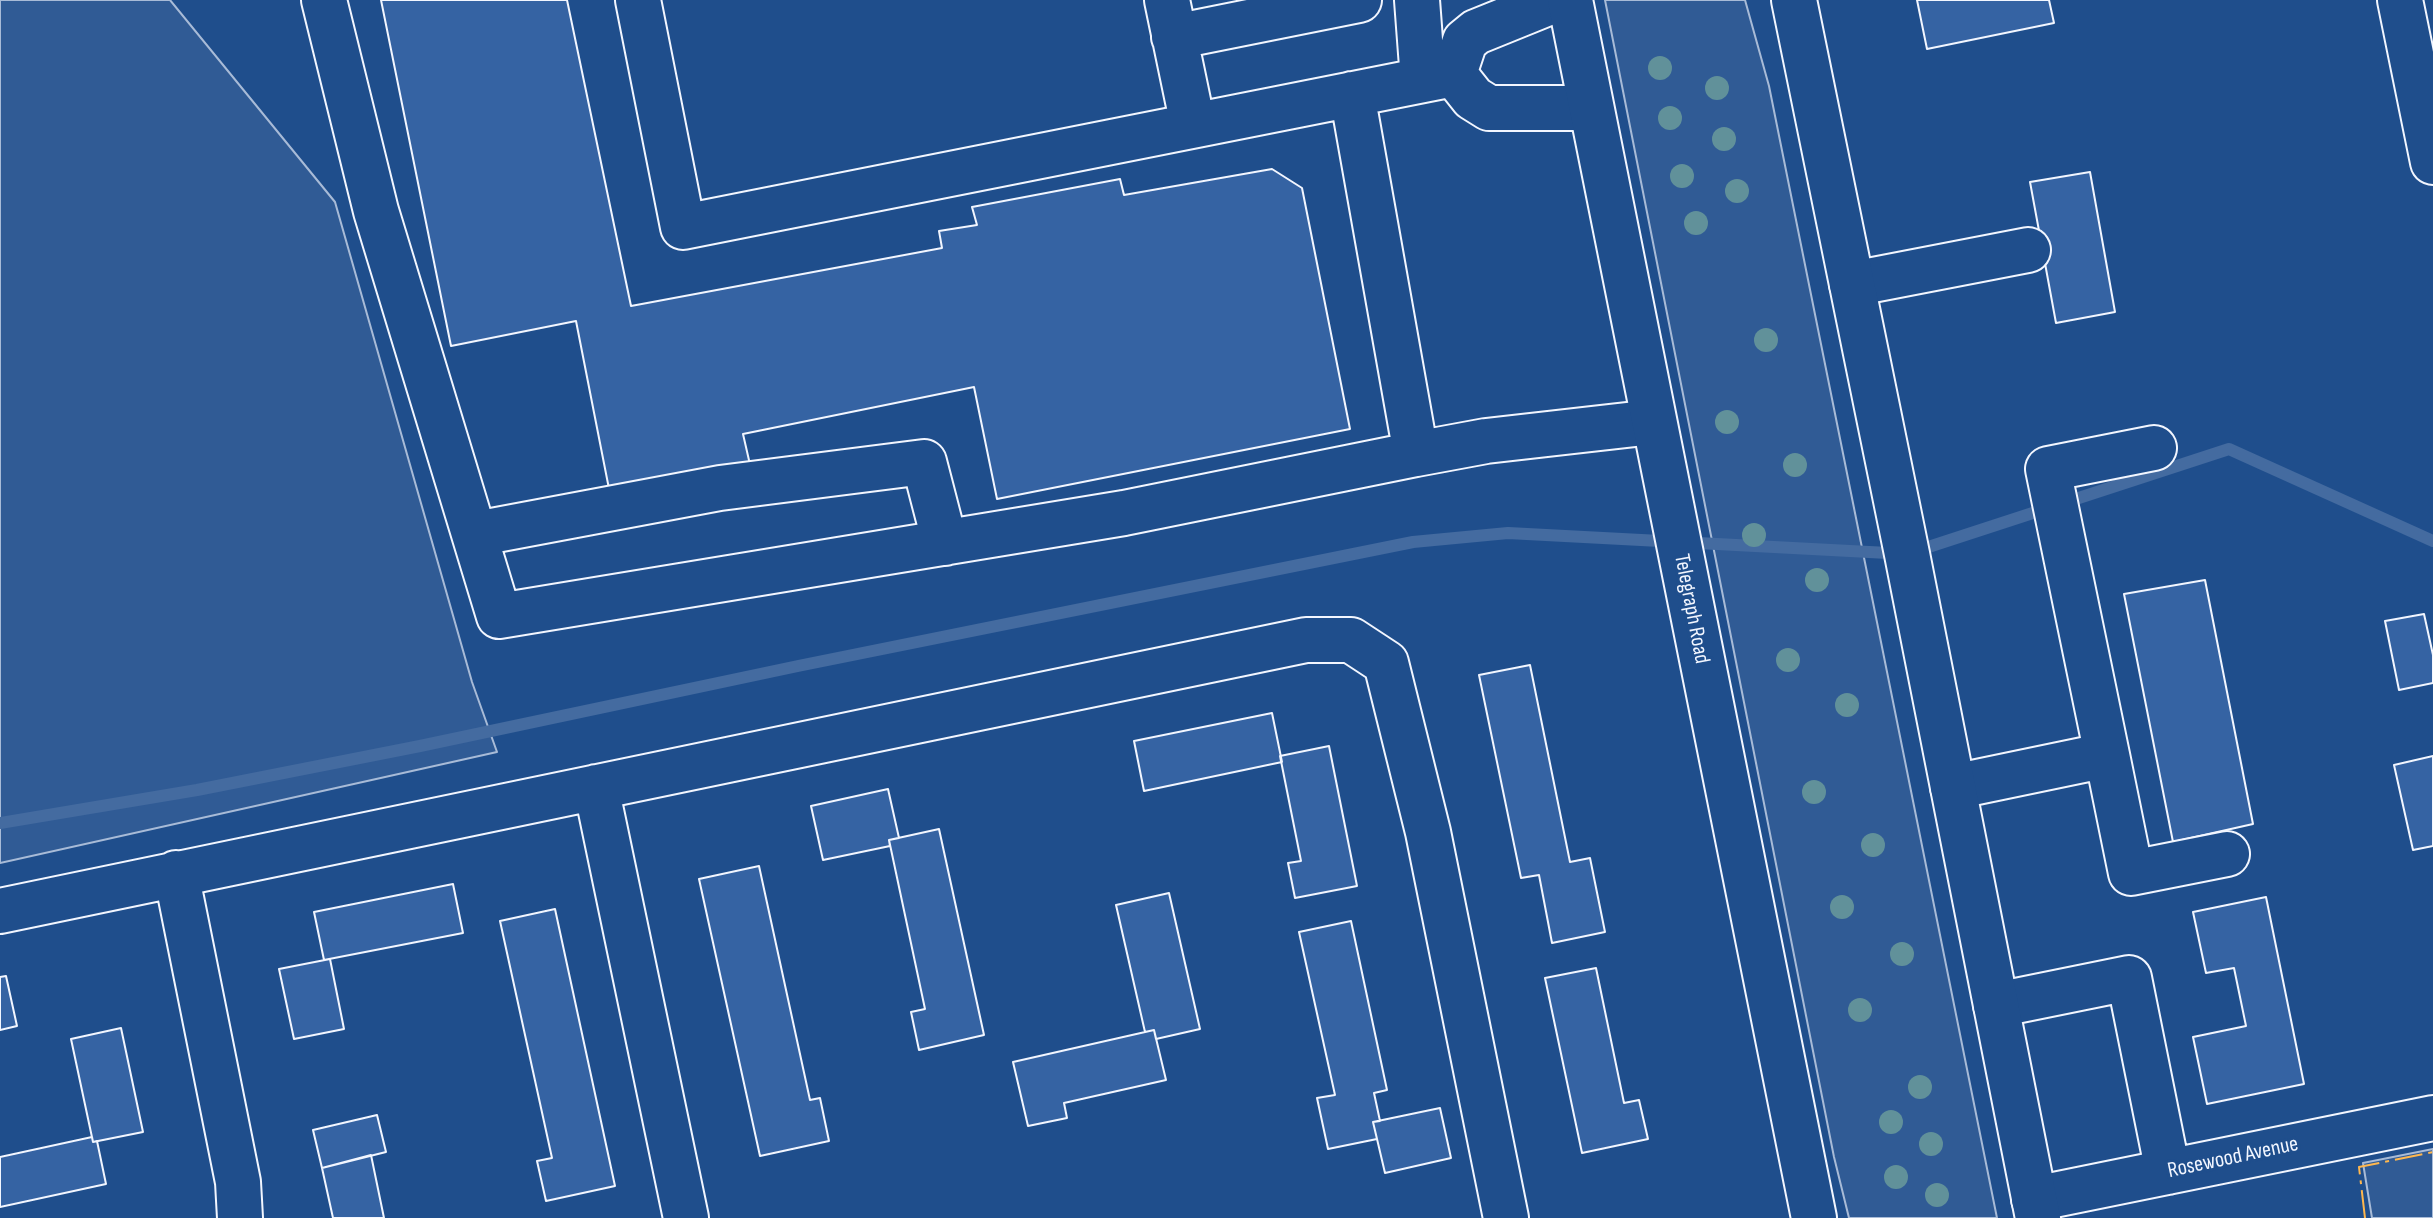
<!DOCTYPE html>
<style>
body{margin:0}
canvas{display:block;background:#1f4e8c}
</style>
<canvas width="2433" height="1218"></canvas>
<script>
const g = document.querySelector('canvas').getContext('2d');
g.lineJoin = 'round';
function fill(path, color) {
  g.fillStyle = color;
  g.fill(path, 'evenodd');
}
function stroke(path, color, width, dash) {
  g.strokeStyle = color;
  g.lineWidth = width;
  g.lineCap = dash ? 'butt' : 'round';
  g.setLineDash(dash || []);
  g.stroke(path);
}
function label(font, color, halo, rows, align = 'center') {
  g.font = font + ' "Sofia Sans Condensed",sans-serif';
  g.lineWidth = 6;
  g.setLineDash([]);
  g.textBaseline = 'middle';
  g.strokeStyle = halo;
  g.fillStyle = color;
  for (const [text, x, y, turn = 0] of rows) {
    g.save();
    g.translate(x, y);
    g.rotate((+turn || 0) * Math.PI / 180);
    g.textAlign = isNaN(turn) ? turn : align;
    if (halo) g.strokeText(text, 0, 0);
    g.fillText(text, 0, 0);
    g.restore();
  }
}
const built = new Path2D(`
 M0 0H170L335 202 472 682 497 752 0 863Z
 M1605 0H1745L1769 86 1997 1218H1849L1834 1157Z
 M2433 1149V1218H2372L2363 1163Z`);
const stream = new Path2D(`
 M0 823 197 790 420 746 798 666 1413 542 1508 533 1907 554 2229 449 2433 541`);
const building = new Path2D(`
 M381 0H567L631 306 942 248 939 231 977 225 972 207 1120 179 1124 195 1272 169 1302 188 1350 429 997 499 974 387 743 434 751 469 611 499 576 321 451 346Z
 M1917 0H2049L2054 23 1927 49Z
 M2090 172 2115 312 2056 323 2030 182Z
 M2205 580 2253 824 2173 842 2124 594Z
 M2424 614 2433 655V683L2399 690 2385 621Z
 M1530 665 1570 862 1590 858 1605 932 1552 943 1539 875 1521 878 1479 675Z
 M1272 713 1282 762 1144 791 1134 741Z
 M1329 746 1357 886 1295 898 1288 863 1301 861 1280 756Z
 M2433 756V846L2413 850 2394 765Z
 M888 789 899 838 889 840 890 846 823 860 811 806Z
 M939 829 984 1035 919 1050 911 1012 925 1009 889 840Z
 M759 866 810 1100 820 1098 829 1141 760 1156 699 879Z
 M453 884 463 933 324 960 314 912Z
 M1169 893 1200 1029 1156 1039 1154 1030 1145 1032 1116 905Z
 M2266 897 2304 1084 2207 1104 2193 1037 2246 1026 2234 968 2206 973 2193 912Z
 M555 909 615 1186 546 1201 537 1161 552 1158 500 921Z
 M1351 921 1387 1090 1374 1093 1380 1121 1373 1122 1377 1139 1328 1149 1317 1098 1335 1095 1299 932Z
 M330 959 344 1029 294 1039 279 969Z
 M1596 968 1624 1103 1639 1100 1648 1139 1582 1153 1545 978Z
 M6 976 17 1026 0 1030V977Z
 M121 1028 143 1132 93 1142 71 1039Z
 M1154 1030 1166 1080 1064 1103 1067 1118 1028 1126 1013 1062Z
 M1440 1108 1451 1158 1385 1173 1373 1122Z
 M377 1115 386 1152 322 1168 313 1130Z
 M92 1137 93 1142 97 1141 106 1184 0 1207V1157Z
 M371 1155 384 1218H333L322 1168Z`);
const minor = new Path2D(`
 M324 0 376 211 499 616 1124 513 1416 454 1352 94
 M638 0 683 227 1454 74
 M1167 0 1193 125
 M1417 0 1423 80
 M1555 0 1476 32 1465 41 1454 74 1473 98 1489 108H1591
 M2400 0 2433 162
 M1174 37 1359 0
 M1852 284 2028 250
 M1416 454 1486 441 1653 422
 M475 534 720 488 924 462 945 543
 M2107 755 2131 873 2227 854
 M596 787 686 1218
 M1953 787 2107 755 2048 469 2154 448
 M176 873 238 1182 240 1218
 M0 911 1306 640H1351L1386 663 1428 832 1506 1218
 M1996 1005 2129 978 2168 1172
 M2034 1199 2433 1118`);
const major = new Path2D(`
 M1570 0 1814 1218
 M1794 0 1907 554 2038 1218`);
const power = new Path2D(`
 M2365 1218 2359 1167 2433 1152`);
const trees = [
 [1660,68],
 [1717,88],
 [1670,118],
 [1724,139],
 [1682,176],
 [1737,191],
 [1696,223],
 [1766,340],
 [1727,422],
 [1795,465],
 [1754,535],
 [1817,580],
 [1788,660],
 [1847,705],
 [1814,792],
 [1873,845],
 [1842,907],
 [1902,954],
 [1860,1010],
 [1920,1087],
 [1891,1122],
 [1931,1144],
 [1896,1177],
 [1937,1195]
];
const streetNames = [
 ["Telegraph Road",1691,609,79],
 ["Rosewood Avenue",2233,1158,-12]
];
fill(built, '#305b95');
stroke(built, '#a8bbd7', 2);
stroke(stream, '#446ba0', 12);
fill(building, '#3563a3');
stroke(building, '#f2f6ff', 2);
stroke(minor, '#f2f6ff', 48);
stroke(major, '#f2f6ff', 48);
stroke(minor, '#1f4e8c', 44);
stroke(major, '#1f4e8c', 44);
stroke(power, '#ffb74d', 2, [28, 6, 4, 6]);
g.fillStyle = '#61919a';
for (const [x, y] of trees) {
  g.beginPath();
  g.arc(x, y, 12, 0, 2 * Math.PI);
  g.fill();
}
label('22px', '#f2f6ff', '#1f4e8c', streetNames);
</script>
